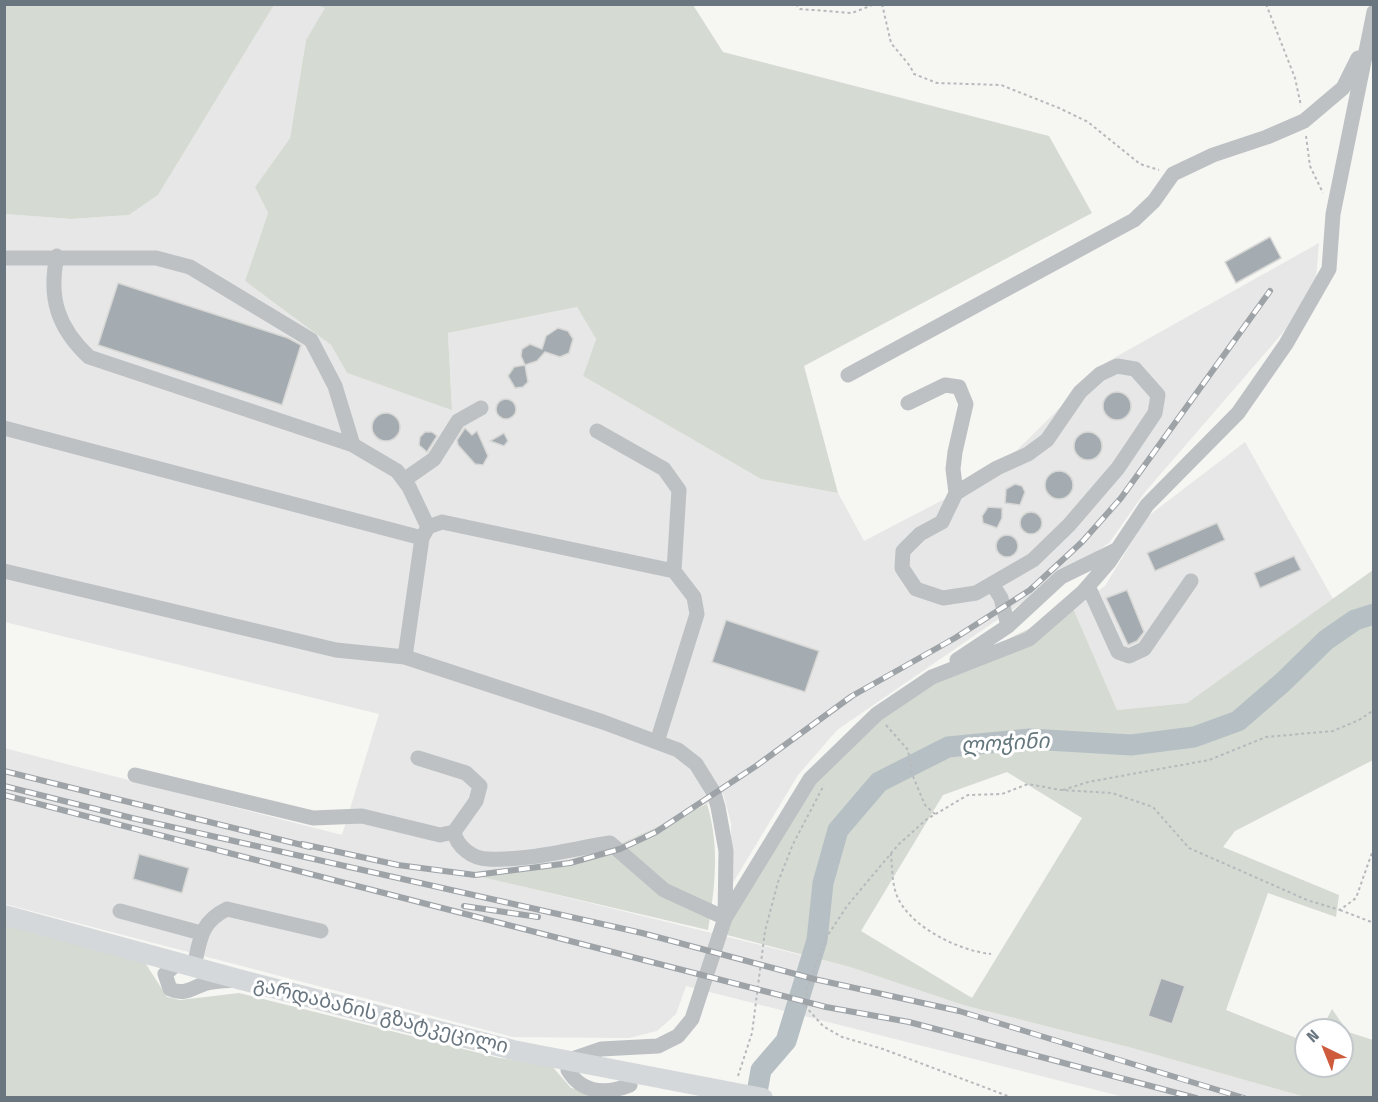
<!DOCTYPE html>
<meta charset="utf-8">
<style>
body{margin:0}
#map{position:relative;width:1378px;height:1102px;overflow:hidden;background:#f6f6f3;font-family:"Fira Sans Condensed",sans-serif}
canvas{display:block}
.frame{position:absolute;inset:0;border:6px solid #697680;pointer-events:none}
.north{position:absolute;left:1294px;top:1018px;width:60px;height:60px;box-sizing:border-box;background:#fff;border:2px solid #c3c8cc;border-radius:50%;rotate:317deg;font-size:16px;font-weight:700;line-height:24px;text-align:center;color:#697680}
.north::after{content:'';display:block;margin:auto;width:21px;height:27px;background:#cd5b3c;clip-path:polygon(50% 0,100% 100%,50% 72%,0 100%)}
</style>
<div id="map">
<canvas width="1378" height="1102"></canvas>
<div class="frame"></div>
<div class="north">N</div>
</div>
<script>
const g = document.querySelector('canvas').getContext('2d');
g.lineJoin = 'round';
function fill(path, color) {
  g.fillStyle = color;
  g.fill(path, 'evenodd');
}
function stroke(path, color, width, dash) {
  g.strokeStyle = color;
  g.lineWidth = width;
  g.lineCap = dash ? 'butt' : 'round';
  g.setLineDash(dash || []);
  g.stroke(path);
}
function label(font, color, halo, rows, align = 'center') {
  g.font = font + ' "Fira Sans Condensed","Noto Sans Georgian",sans-serif';
  g.lineWidth = 6;
  g.setLineDash([]);
  g.textBaseline = 'middle';
  g.strokeStyle = halo;
  g.fillStyle = color;
  for (const [text, x, y, turn = 0] of rows) {
    g.save();
    g.translate(x, y);
    g.rotate((+turn || 0) * Math.PI / 180);
    g.textAlign = isNaN(turn) ? turn : align;
    if (halo) g.strokeText(text, 0, 0);
    g.fillText(text, 0, 0);
    g.restore();
  }
}
const built = new Path2D(`
 M274 5H316L326 8 306 40 290 138 255 187 268 213 245 281 331 345 347 373 452 409 448 333 577 307 596 339 583 376 761 479 838 493 864 541 993 474 1105 363 1319 243 1316 277 1286 329 1145 492 1109 543 837 730 798 775 731 886V823L723 793 707 804 578 863 484 877 850 967 963 1005 1132 1048 1305 1097H1124L686 986 676 1014 657 1031 629 1038 513 1037 5 904 4 748 342 835 379 714 5 622V214L71 219 129 215 158 195Z
 M1245 442 1333 599 1187 703 1117 710 1073 608 1105 586 1147 517Z`);
const green = new Path2D(`
 M4 5 5 4 274 5 158 195 129 215 71 219 5 214Z
 M316 5H693L723 52 1049 136 1092 213 804 366 838 493 761 479 583 376 596 339 577 307 448 333 452 410 347 373 331 345 245 281 268 213 255 187 290 138 306 40 325 8Z
 M1373 570V760L1235 831 1223 847 1339 895 1336 917 1268 893 1226 1010 1306 1042V1066H1342V1030H1321L1332 1009 1348 1032 1373 1040V1097H1305L1132 1048 963 1005 850 967 727 935 733 915 815 784 866 732 913 694 1012 637 1073 608 1117 710 1187 703ZM1007 772 1082 818 972 998 861 931 943 795Z
 M707 804C720 847 715 887 708 930L482 877 578 863Z
 M4 923 144 961 167 997 180 1000 239 993 499 1058 551 1065 571 1088 615 1097H5Z`);
const river = new Path2D(`
 M756 1098 761 1070 786 1041 817 940 823 883 838 830 879 782 948 747 1030 739 1131 745 1194 737 1238 721 1283 682 1326 640 1355 620 1374 614`);
const building = new Path2D(`
 M1270 237 1281 258 1236 283 1225 262Z
 M118 283 288 338 301 345 282 405 98 345Z
 M558 328 568 331 573 339 569 353 560 357 545 352 537 361 525 365 528 382 523 387 515 388 508 376 514 367 525 365 521 356 522 349 530 344 542 349 546 336Z
 M1103 406a14 14 0 1 1 28 0a14 14 0 1 1-28 0Z
 M496 409a10 10 0 1 1 20 0a10 10 0 1 1-20 0Z
 M372 427a14 14 0 1 1 28 0a14 14 0 1 1-28 0Z
 M465 428 472 435 477 431 488 456 483 465 475 464 458 445 457 440Z
 M425 432H432L437 436 427 452 419 445 420 437Z
 M1074 446a14 14 0 1 1 28 0a14 14 0 1 1-28 0Z
 M504 433 508 441 504 446 490 441Z
 M1045 485a14 14 0 1 1 28 0a14 14 0 1 1-28 0Z
 M1015 484 1022 486 1025 492 1020 505 1005 503 1006 489Z
 M988 507 1002 508V518L997 528 983 523 982 516Z
 M1020 523a11 11 0 1 1 22 0a11 11 0 1 1-22 0Z
 M1217 523 1225 540 1155 571 1147 553Z
 M996 546a11 11 0 1 1 22 0a11 11 0 1 1-22 0Z
 M1294 556 1301 570 1260 588 1254 573Z
 M1127 590 1144 632 1137 641 1128 645 1106 598Z
 M726 620 819 651 805 692 712 662Z
 M139 854 189 868 182 893 133 879Z
 M1161 978 1185 986 1172 1024 1148 1016Z`);
const path = new Path2D(`
 M796 4 800 9 852 13 875 4
 M882 4 891 43 910 66 914 74 937 83 1001 85 1059 108 1088 122 1140 164 1159 170
 M1266 4 1295 78 1301 106
 M1306 136 1310 166 1323 193
 M886 725 908 750 912 774 925 805 935 814
 M1063 790 1088 782 1209 760 1266 737 1333 731 1359 720 1374 710
 M891 853C892 865 892 879 895 890 904 925 959 951 991 954
 M1340 910 1374 923
 M738 1076 752 1033 765 931 778 882 793 844 824 785
 M1013 1098 883 1049 842 1037 823 1026 806 1007 807 989 826 938 847 906 898 845 927 819 968 795 1002 794 1028 784 1061 790 1112 793 1153 807 1189 848 1307 900 1340 910 1356 898 1374 847`);
const minor = new Path2D(`
 M57 256C48 298 58 328 89 357L353 445 397 471 409 487 428 527
 M4 258H156L190 267 311 340 335 386 353 445
 M848 375 1134 220 1154 201 1173 174 1213 155 1267 137 1304 121 1343 88 1358 58
 M908 403 945 385 959 387 966 404 955 452 953 469 956 493 942 522 920 534 903 551 902 568 916 589 943 598 976 593 1033 560 1069 525 1118 468 1155 413 1158 395 1135 369 1117 366 1100 374 1080 392 1047 440 1028 454 997 468 956 493
 M4 428 422 538
 M597 431 664 469 679 490 674 571
 M404 480 434 459 458 421 481 408
 M4 571 336 650 405 657 603 722 678 750 696 764 714 793 718 807 726 851 725 918 664 890 610 843C571 849 528 861 488 859 473 859 457 847 454 832L476 801 480 786 466 773 418 758
 M992 584 1001 598 1008 626
 M1088 586 1118 652 1129 656 1144 649 1191 581
 M405 657 422 538 428 527 442 522 674 571 694 597 697 614 657 742
 M957 660 1008 626 1061 577 1116 550
 M135 775 313 818 362 816 440 835 454 832
 M120 911 201 933
 M178 963 165 974 170 989C185 996 193 987 207 983 215 981 224 981 232 980
 M194 967C200 940 200 922 227 909L321 931
 M630 1085C607 1094 582 1094 568 1070L569 1060 601 1049 658 1046 678 1036 692 1019 725 918 810 779 877 714 932 677 1029 639 1083 592 1109 562 1147 505 1238 413 1286 344 1329 269 1333 214 1374 12`);
const major = new Path2D(`
 M4 915 238 979 513 1050 763 1098`);
const rail = new Path2D(`
 M4 771 310 847
 M4 786 132 818 642 933 814 979 959 1011 1244 1098
 M4 795 826 1007 909 1022 1196 1098
 M302 844 398 865 475 875 570 863 620 849 656 832 756 766 852 696 955 638 1030 590 1082 542 1121 498 1270 291
 M464 906 538 917`);
const streetNames = [
 ["გარდაბანის გზატკეცილი",381,1016,14]
];
const waterNames = [
 ["ლოჭინი",1005,744,-3]
];
fill(built, '#e6e7e6');
fill(green, '#d5dad3');
stroke(river, '#b6c0c4', 21);
fill(building, '#a5acb1');
stroke(building, '#d7d7d5', 1.5);
stroke(path, '#b7babc', 2, [3, 3]);
stroke(minor, '#bdc1c4', 15);
stroke(major, '#d5d8db', 20);
stroke(rail, '#9ea3a8', 6);
stroke(rail, '#fff', 4, [11]);
label('20px', '#697680', '#fff', streetNames);
label('italic 21px', '#64777d', '#fff', waterNames);
</script>
